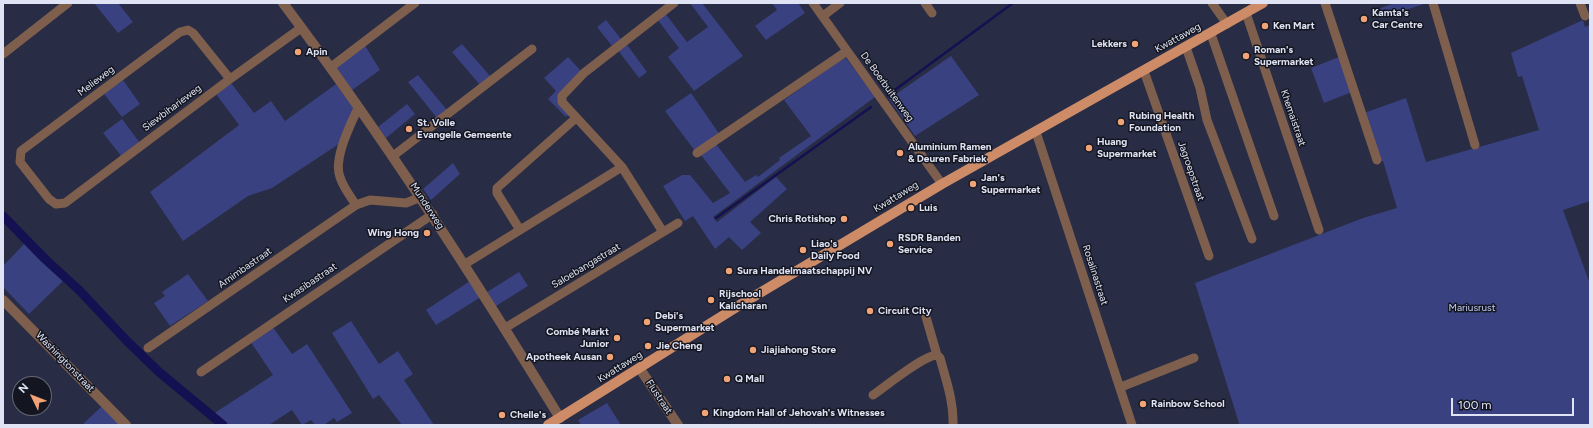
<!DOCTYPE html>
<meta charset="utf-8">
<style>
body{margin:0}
#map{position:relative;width:1593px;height:428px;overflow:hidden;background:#282c44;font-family:Figtree,sans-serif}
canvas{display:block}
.frame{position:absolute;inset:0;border:4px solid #e0e3f3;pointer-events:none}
.north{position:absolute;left:12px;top:376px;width:40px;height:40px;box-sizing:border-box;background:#131620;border:1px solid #656874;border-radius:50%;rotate:313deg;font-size:11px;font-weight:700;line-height:16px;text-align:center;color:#e0e3f3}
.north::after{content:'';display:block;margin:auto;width:14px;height:18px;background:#efa377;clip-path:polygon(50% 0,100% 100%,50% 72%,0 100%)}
.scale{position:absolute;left:1451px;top:398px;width:123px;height:18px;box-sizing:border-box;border:2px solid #e0e3f3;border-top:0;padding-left:5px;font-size:12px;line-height:14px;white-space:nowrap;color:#e0e3f3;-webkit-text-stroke:3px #131620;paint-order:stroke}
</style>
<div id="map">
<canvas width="1593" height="428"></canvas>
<div class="frame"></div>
<div class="north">N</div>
<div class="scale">100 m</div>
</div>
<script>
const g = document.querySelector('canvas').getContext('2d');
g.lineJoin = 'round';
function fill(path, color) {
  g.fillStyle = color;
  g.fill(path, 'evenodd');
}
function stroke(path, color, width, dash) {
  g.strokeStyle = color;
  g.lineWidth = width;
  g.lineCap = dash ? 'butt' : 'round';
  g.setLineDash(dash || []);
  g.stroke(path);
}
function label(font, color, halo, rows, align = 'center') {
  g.font = font + ' Figtree,sans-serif';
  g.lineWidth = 3;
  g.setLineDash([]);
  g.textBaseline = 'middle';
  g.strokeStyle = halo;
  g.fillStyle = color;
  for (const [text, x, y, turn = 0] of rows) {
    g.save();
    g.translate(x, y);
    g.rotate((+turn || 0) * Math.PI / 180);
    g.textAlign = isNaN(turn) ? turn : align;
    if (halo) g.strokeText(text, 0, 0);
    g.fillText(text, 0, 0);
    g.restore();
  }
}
const green = new Path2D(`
 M94 3H118L133 22 118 33Z
 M690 3H702L743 56 694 91 668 57 679 48 657 19 665 13 687 42 708 27Z
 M772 3H798L805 13 766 40 755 26 777 10Z
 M1395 3H1427L1381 18 1378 9Z
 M606 20 621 39 612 46 597 27Z
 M1583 20 1585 27 1590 25V201L1563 210 1590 284V425H1238L1239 423 1195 283 1363 218 1397 208 1383 161H1381L1364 113 1406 98 1426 162 1539 130 1522 76 1518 77 1511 53Z
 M625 42 647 72 639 78 617 49Z
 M364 44 380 70 352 90 337 70V67Z
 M462 44 491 77 480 85 452 52Z
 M951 56 979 95 915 136 889 99Z
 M568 57 582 72 563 90 569 114 566 117 548 99 556 91 544 78Z
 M1339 57 1352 92 1324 103 1311 68Z
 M846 58 875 97 713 217 717 222 776 177 787 189 750 222 761 233 742 250 729 237 715 249 693 216 685 221 663 186 682 175H690L713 203 730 193 701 155 716 144 745 182 756 175 758 177 780 160 779 158 811 136 784 100 841 60Z
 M418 75 447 110 437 118 408 82Z
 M123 80 140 104 122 117 104 94Z
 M231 83 254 113 271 101 285 121 336 84 354 109 345 140 272 188 248 196 183 241 150 192 239 125 216 94Z
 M691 93 720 135 695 151 665 111Z
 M407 104 415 114 386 138 378 127Z
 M122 119 140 143 122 157 103 133Z
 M453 163 460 174 431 200 423 189Z
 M25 243 64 280 29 314 3 287V266Z
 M519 272 528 286 496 306 487 292Z
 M188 274 208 301 170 326 154 303 165 296 162 292Z
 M470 281 481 297 436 325 426 310Z
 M351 321 379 364 398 351 413 374 404 380 434 425H402L379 395 373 399 332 333Z
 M272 326 292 354 307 344 352 413 337 422 334 418 324 425H315L311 420 302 425 292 410 269 425H226L213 414 273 375 250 341Z
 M607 403 621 425H581L578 420Z
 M103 405 121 425H82Z`);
const stream = new Path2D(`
 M888 95 1013 3
 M716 218 871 107`);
const canal = new Path2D(`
 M3 216 45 259 79 290 127 341 159 372 223 425`);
const minor = new Path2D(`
 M813 3 942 184
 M925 3 932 13
 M1212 3 1227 24
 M1325 3 1377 160
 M1433 3 1475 145
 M1580 3 1585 16
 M1246 13 1319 230
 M823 16 840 3
 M1211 34 1274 216
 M1186 47 1200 88 1207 120 1252 239
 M3 54 68 3
 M331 67 415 3
 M1144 71 1209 256
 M230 79 193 33 188 30 180 32 21 151 20 162 49 199 56 204 65 203 230 79 301 28
 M1036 132 1132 425
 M697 153 847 51
 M393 156 532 49
 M356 205C350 196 343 187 340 177 333 159 350 126 358 108
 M520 230 497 193V188L576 118
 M663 232 622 167 562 102V96L584 73 674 3
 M465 264 622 167
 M926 317 937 355
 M505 328 678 223
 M148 348 356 205 370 200 406 203 421 197
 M201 372 433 214
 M1121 387 1194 358
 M873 395C886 386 924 355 937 355L940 358C946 380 954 402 953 425`);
const tertiary = new Path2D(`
 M283 3C383 136 473 276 560 418
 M3 300 126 425
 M640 369 678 425`);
const primary = new Path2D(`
 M548 425 743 303 942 184 1263 3`);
const markers = [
 [1364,19,4,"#efa377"],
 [1265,26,4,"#efa377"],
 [1135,44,4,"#efa377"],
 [298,52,4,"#efa377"],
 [1246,56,4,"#efa377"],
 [1121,122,4,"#efa377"],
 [409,129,4,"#efa377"],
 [1089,148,4,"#efa377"],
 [900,153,4,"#efa377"],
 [973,184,4,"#efa377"],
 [911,208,4,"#efa377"],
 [844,219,4,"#efa377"],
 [427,233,4,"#efa377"],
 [890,244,4,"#efa377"],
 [803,250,4,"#efa377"],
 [729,271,4,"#efa377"],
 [711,300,4,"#efa377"],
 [870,311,4,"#efa377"],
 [647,322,4,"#efa377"],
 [617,338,4,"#efa377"],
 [648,346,4,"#efa377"],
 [753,350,4,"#efa377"],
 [610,357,4,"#efa377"],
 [727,379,4,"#efa377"],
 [1143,404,4,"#efa377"],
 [705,413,4,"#efa377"],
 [502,415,4,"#efa377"]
];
const poiNames = [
 ["Kamta's",1372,13],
 ["Car Centre",1372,25],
 ["Ken Mart",1273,26],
 ["Lekkers",1127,44,"right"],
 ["Roman's",1254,50],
 ["Supermarket",1254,62],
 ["Apin",306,52],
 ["Rubing Health",1129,116],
 ["Foundation",1129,128],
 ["St. Volle",417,123],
 ["Evangelle Gemeente",417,135],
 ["Huang",1097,142],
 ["Supermarket",1097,154],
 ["Aluminium Ramen",908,147],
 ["& Deuren Fabriek",908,159],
 ["Jan's",981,178],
 ["Supermarket",981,190],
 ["Luis",919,208],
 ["Chris Rotishop",836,219,"right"],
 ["Wing Hong",419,233,"right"],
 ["RSDR Banden",898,238],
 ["Service",898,250],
 ["Liao's",811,244],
 ["Daily Food",811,256],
 ["Sura Handelmaatschappij NV",737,271],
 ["Rijschool",719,294],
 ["Kalicharan",719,306],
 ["Circuit City",878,311],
 ["Debi's",655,316],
 ["Supermarket",655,328],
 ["Combé Markt",609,332,"right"],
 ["Junior",609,344,"right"],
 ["Jie Cheng",656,346],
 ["Jiajiahong Store",761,350],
 ["Apotheek Ausan",602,357,"right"],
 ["Q Mall",735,379],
 ["Rainbow School",1151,404],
 ["Kingdom Hall of Jehovah's Witnesses",713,413],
 ["Chelle's",510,415]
];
const streetNames = [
 ["Kwattaweg",1178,38,-29],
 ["Melieweg",96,81,-37],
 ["De Boerbuitenweg",887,87,54],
 ["Siewbiharieweg",172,108,-37],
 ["Khemaistraat",1293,118,71],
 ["Jagroepstraat",1191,171,71],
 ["Kwattaweg",896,197,-31],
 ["Munderweg",427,206,57],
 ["Saloebangastraat",586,266,-31],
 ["Amimbastraat",245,268,-35],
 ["Rosalinastraat",1095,275,72],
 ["Kwasibastraat",310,283,-34],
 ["Washingtonstraat",65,362,46],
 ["Kwattaweg",620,367,-32],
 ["Flustraat",659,397,56]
];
const parkNames = [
 ["Mariusrust",1472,308]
];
fill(green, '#394181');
stroke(stream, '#131151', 2.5);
stroke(canal, '#131151', 9);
stroke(minor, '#7e5e4d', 9);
stroke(tertiary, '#7e5e4d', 10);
stroke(primary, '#cd8c67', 10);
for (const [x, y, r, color] of markers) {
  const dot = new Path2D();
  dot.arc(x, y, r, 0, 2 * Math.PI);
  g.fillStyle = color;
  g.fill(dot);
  stroke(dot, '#131620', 1.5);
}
label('bold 10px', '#e0e3f3', '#131620', poiNames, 'left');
label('10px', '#e0e3f3', '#131620', streetNames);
label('10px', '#c4cdf5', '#131620', parkNames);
</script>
